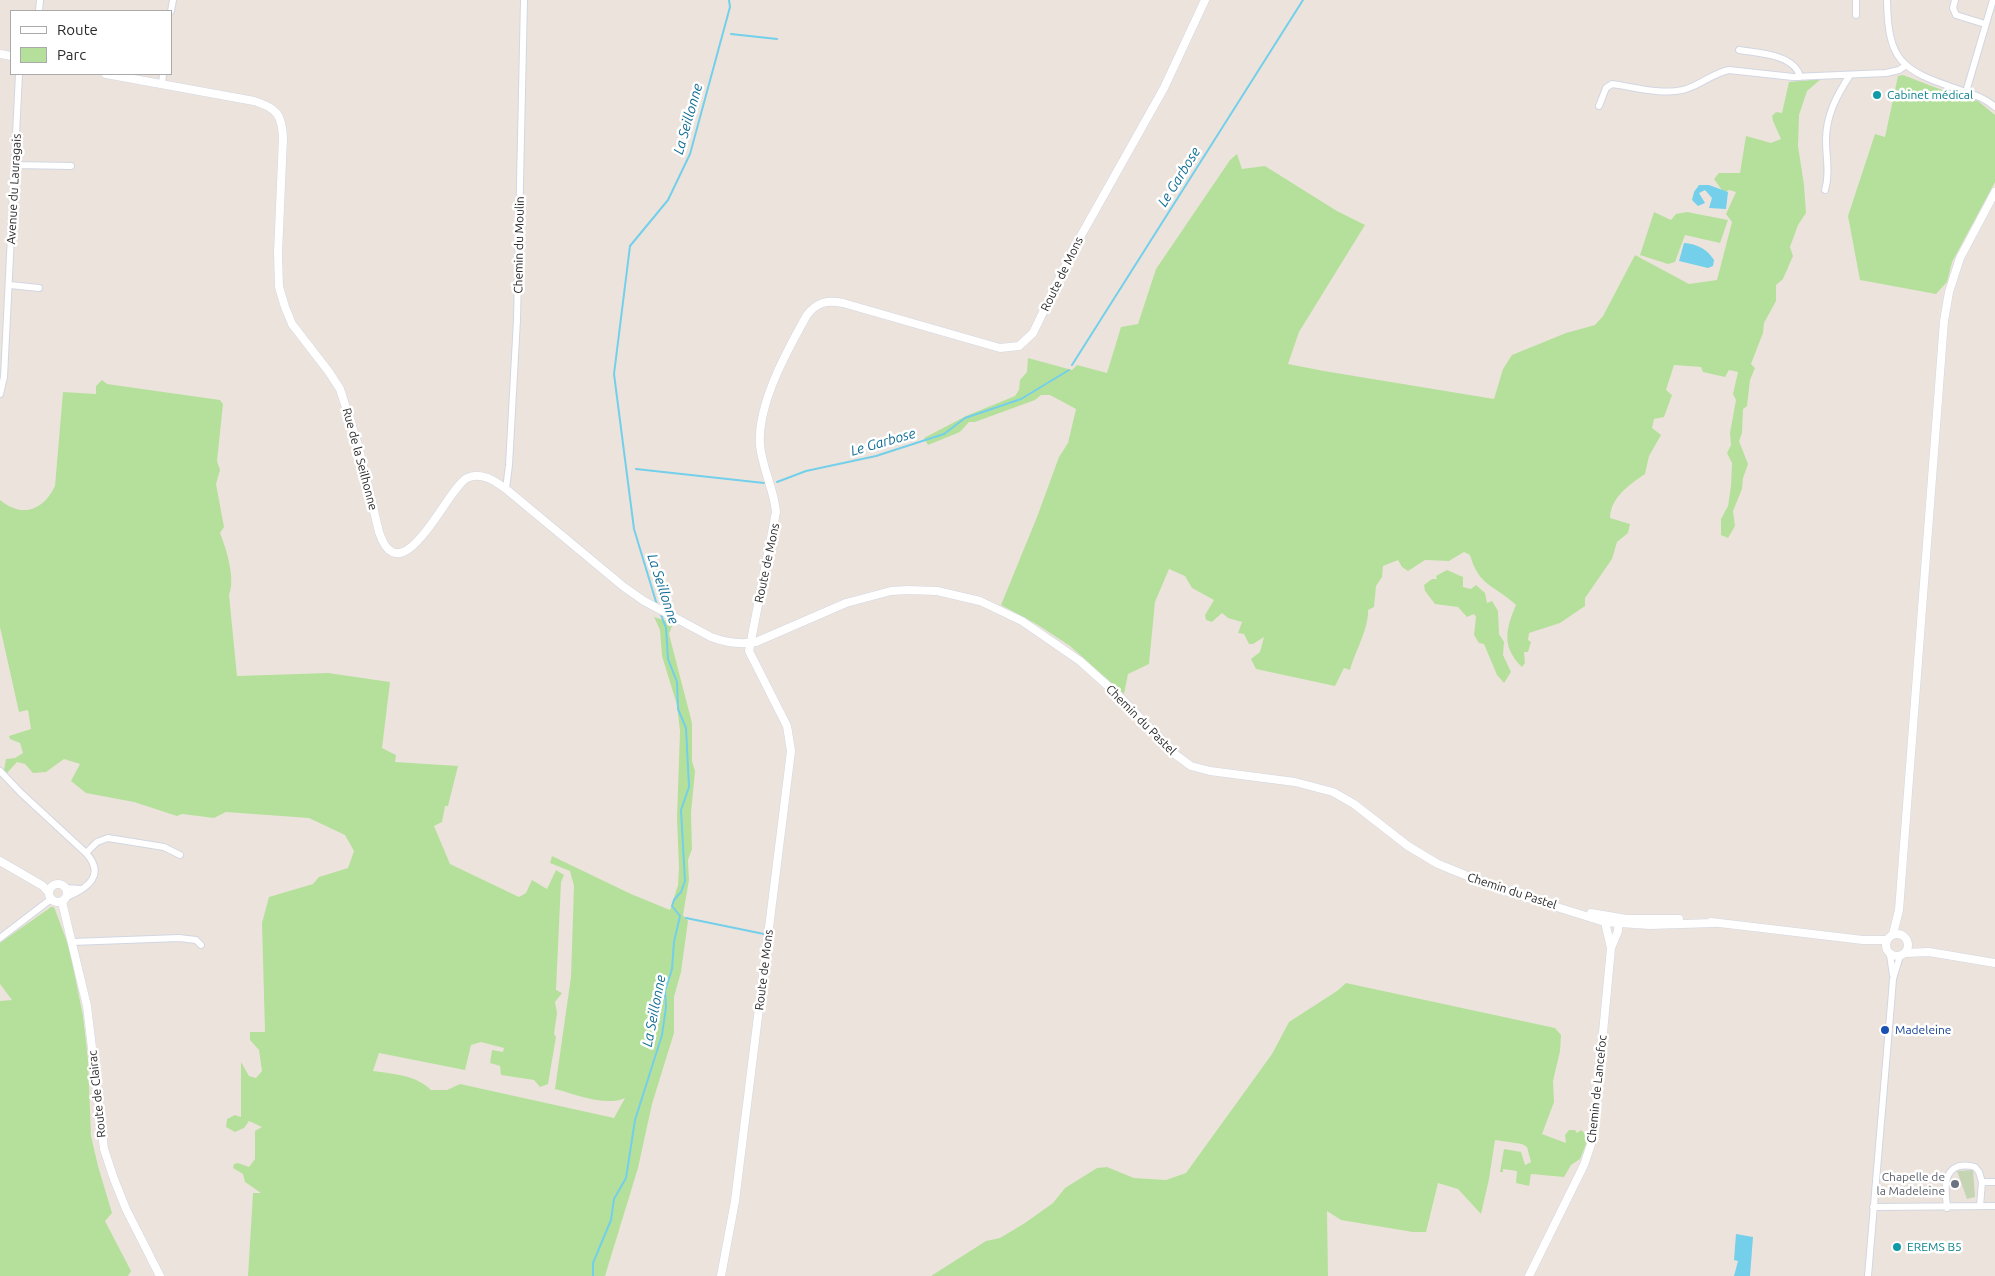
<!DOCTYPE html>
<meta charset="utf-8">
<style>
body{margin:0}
#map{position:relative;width:1995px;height:1276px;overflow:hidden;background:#ece4dc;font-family:Ubuntu,sans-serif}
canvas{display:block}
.legend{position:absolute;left:10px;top:10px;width:162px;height:65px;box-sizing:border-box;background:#fff;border:1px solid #aaa;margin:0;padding:6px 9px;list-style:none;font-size:15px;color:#2a2a2a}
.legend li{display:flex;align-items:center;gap:10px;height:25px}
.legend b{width:25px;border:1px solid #aaa}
</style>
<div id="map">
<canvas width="1995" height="1276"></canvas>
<ul class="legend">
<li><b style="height:6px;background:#fff"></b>Route</li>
<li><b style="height:14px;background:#b5e09b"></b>Parc</li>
</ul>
</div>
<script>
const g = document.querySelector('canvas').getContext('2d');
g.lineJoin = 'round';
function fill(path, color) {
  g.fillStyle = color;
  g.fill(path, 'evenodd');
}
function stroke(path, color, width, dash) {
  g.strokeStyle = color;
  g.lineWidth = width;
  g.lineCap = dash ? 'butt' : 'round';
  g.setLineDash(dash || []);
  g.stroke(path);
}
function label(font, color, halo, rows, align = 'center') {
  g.font = font + ' Ubuntu,sans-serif';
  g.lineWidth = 5;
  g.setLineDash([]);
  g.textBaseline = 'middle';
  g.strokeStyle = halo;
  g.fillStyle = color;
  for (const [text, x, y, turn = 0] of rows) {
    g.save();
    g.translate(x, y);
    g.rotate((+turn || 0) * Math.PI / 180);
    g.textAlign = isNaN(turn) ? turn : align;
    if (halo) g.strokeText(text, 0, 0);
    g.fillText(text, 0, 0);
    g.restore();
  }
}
const green = new Path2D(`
 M1903 75 1955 95 1978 101 1995 115V182L1952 262 1947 282 1936 294 1860 280 1848 216 1875 134 1885 137 1898 76Z
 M1821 79 1807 91 1799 115 1798 146 1804 185 1806 213 1798 225 1790 247 1793 256 1783 279 1776 285V301L1764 323 1763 333 1751 364 1755 368 1750 380 1747 406 1743 409 1742 433 1739 441 1748 464 1743 478 1742 489 1733 511 1735 526 1728 538 1721 535V519L1728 506 1731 486 1732 463 1727 453 1731 445 1730 433 1736 400 1733 394 1738 372 1729 370 1725 377 1703 372 1701 367 1674 365 1666 390 1672 395 1664 417 1654 419 1652 428 1661 435 1649 456 1645 474C1629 485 1611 497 1610 518L1630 524 1628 533 1617 542 1612 559 1585 598V606L1560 623 1529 633 1528 640 1531 642 1528 652H1524L1525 663 1522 667C1501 647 1506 628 1516 605 1495 585 1479 587 1470 555L1464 552 1449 561 1425 560 1408 571 1402 567 1398 560 1383 566 1382 577 1376 586 1374 607 1368 610C1369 628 1355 652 1350 670L1344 668 1335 686 1256 669 1251 659 1260 652 1264 637 1253 644H1249L1244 634 1238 633 1242 622 1228 618 1222 613 1212 622 1206 620 1205 615 1214 600 1192 588 1185 576 1169 569 1155 602 1149 664 1128 674 1124 694 1070 646 1038 625 1001 605 1037 517 1059 457 1068 443 1076 409 1050 395H1041L1035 400 975 422H969L960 432 928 445 924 438 966 416 1015 396 1019 390 1020 380 1027 372 1028 358 1072 370 1077 365 1107 373 1121 327 1138 324 1156 269 1230 160 1237 154 1242 169 1265 166 1337 211 1365 225 1299 332 1288 364 1324 371 1494 399 1503 369 1512 355 1566 333 1595 325 1603 316 1635 255 1689 284 1717 280 1732 222 1726 214 1736 192 1729 190 1724 193 1714 179 1719 173H1740L1746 136 1771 143 1781 139 1773 121 1772 116 1776 112 1782 113 1789 82Z
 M1654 212 1671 220 1676 214 1687 212 1728 220 1720 243 1685 235 1675 262 1668 264 1640 255Z
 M102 380 107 384 220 400 223 404 217 461 220 470 216 484 224 527 220 533C226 548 236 579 229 595L237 676 328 673 390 682 382 748 396 755 395 762 458 766 448 806H445L442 822 434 826 450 864 519 897 526 893 532 880 547 889 556 870 564 875 561 882 556 990 562 993 555 1002 557 1013 554 1034 556 1037 548 1084 540 1087 534 1080 501 1075 500 1066 490 1063 492 1050 503 1052 504 1048 481 1042 471 1045 465 1070 379 1053 373 1071C394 1074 416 1075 431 1090H447L460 1084 614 1118 625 1098C605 1107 575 1094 555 1089L571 977 574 886 570 871 550 863 552 856 631 894 670 910 678 885 679 868 677 818 680 731 677 705 662 656 660 630 654 617 673 623 669 634 692 723V761L695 771 691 813 692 849 688 860 689 880 683 915 688 921 681 972 674 997V1033L652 1104 638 1168 605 1276H248L253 1193H261L245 1182 243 1174 233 1168 234 1164 238 1163 249 1167 255 1159V1131L262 1127 249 1121 244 1128 235 1132 226 1127 227 1119 235 1115 241 1117V1062L249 1076 256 1078 262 1071 259 1050 250 1040V1032H265L262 923 269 897 313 884 319 877 348 868 354 851 345 835 309 818 226 812 214 818 182 814 177 816 134 802 86 793 71 781 80 764 64 759 46 772 33 773 25 764 17 762 7 773 4 770 6 759 15 758 23 753 20 743 10 739 9 736 31 729 28 710 19 712 0 627V500C22 518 43 511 55 486L63 392 96 394V386Z
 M1447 570 1463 577V587L1471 589 1476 585 1485 593 1487 603 1492 601 1498 611 1499 634 1504 642 1503 655 1511 672 1504 683 1497 675 1484 644 1479 643 1474 635 1476 617 1474 614 1467 617 1458 607 1435 604 1425 591 1424 585 1432 579H1437L1436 576Z
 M51 907H54L69 947 83 1016 88 1060 91 1136 98 1166 112 1213 105 1221 131 1271 128 1276H0V1001L12 1000 0 984V943Z
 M1346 983 1555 1028 1561 1035 1560 1051 1553 1081 1554 1102 1542 1134 1566 1143 1565 1135 1569 1130H1575L1577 1133 1581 1130 1589 1137 1580 1159 1571 1165 1564 1177 1531 1174 1529 1186 1516 1183 1517 1171 1503 1169V1172H1500L1504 1149 1521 1152 1525 1165 1531 1162 1527 1147 1522 1144 1495 1140 1489 1179 1481 1214 1458 1189 1438 1183 1426 1232H1413L1341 1220 1327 1211 1328 1276H931L986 1241 1000 1238 1025 1223 1053 1203 1065 1188 1097 1168 1107 1167 1134 1178 1166 1180 1186 1173 1272 1054 1289 1022 1337 991Z`);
const cemetery = new Path2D(`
 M1973 1170 1975 1197 1967 1199 1957 1171Z`);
const water = new Path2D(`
 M1699 185H1709L1728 192 1726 209 1709 208 1712 198 1705 190 1699 193 1705 203 1698 206 1692 200 1694 192Z
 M1684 243C1697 244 1707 249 1714 260L1713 266 1708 268 1679 261Z
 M1736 1234 1753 1237 1750 1276H1734L1738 1261 1734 1260Z`);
const stream = new Path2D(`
 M731 34 777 39
 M1072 365 1303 0
 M636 469 764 483
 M777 482 806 471 876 456 944 434 965 418 1021 399 1069 370
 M657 605 634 529 614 374 630 246 668 200 690 154 730 7 729 0
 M686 918 764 934
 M593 1276V1263L611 1220 614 1199 626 1178 635 1120 662 1035 666 1007 665 991 672 969 674 942 680 916 672 906 674 900 681 892 685 881 681 810 689 787 686 728 678 709 677 682 668 659 666 628 660 612`);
const minor = new Path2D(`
 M1887 0C1888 61 1901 70 1957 89 1973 95 1982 96 1995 107
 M1955 0 1953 8 1956 15 1985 24
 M39 11 40 0
 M171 11 173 0
 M1856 15V0
 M1739 50C1757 53 1795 54 1800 77
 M162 84 163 74
 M1966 92 1993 0
 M1599 106 1606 88 1612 84C1634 87 1664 96 1686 89 1702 84 1713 73 1729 70L1793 77 1886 73 1899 70 1905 66
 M15 165 71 166
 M1825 190C1830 174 1826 157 1826 140 1826 115 1837 95 1850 75
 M10 285 39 288
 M0 394 4 377 19 74
 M506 489 509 465 517 320 524 0
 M0 771 21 793 86 853C106 875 88 888 67 897
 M86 853 97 842 108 838 164 847 180 855
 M66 888 80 889
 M0 938 51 899
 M72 942 179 938 196 940 201 945
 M1890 955 1893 975
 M1982 1182H1995
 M1873 1207 1995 1206
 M1947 1208C1946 1193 1941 1172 1959 1166 1965 1165 1969 1165 1975 1167L1979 1172 1982 1182 1980 1206
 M1868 1276 1891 1004 1893 979 1900 956`);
const tertiary = new Path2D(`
 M0 54 11 56
 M106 74 254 101C277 108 282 115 283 138L278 253 279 287 285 307 292 324 329 372 340 389 358 445 379 532C401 599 448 487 467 478 481 471 495 481 506 489L624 587 644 601 711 637C727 643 740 645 756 642L846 603 891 591 908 590 937 591 980 601 1022 621 1080 661 1119 696 1176 755 1191 766 1210 771 1295 782 1333 792 1354 804 1408 846 1438 864 1502 890 1605 922 1650 925 1714 923
 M0 861 43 886 49 893
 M49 893a9 9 0 1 1 18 0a9 9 0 1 1-18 0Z
 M62 902 87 1006 104 1149 114 1179 126 1209 160 1276
 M1591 913 1626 919H1679
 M1606 918 1605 922 1611 948
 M1711 922 1863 940H1887
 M1886 945a11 11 0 1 1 22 0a11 11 0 1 1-22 0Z
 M1893 934 1899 910 1944 321 1949 292 1960 258 1995 192
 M1905 953 1929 952 1995 963
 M721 1276 735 1201 791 751 787 726 749 651 776 512C774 489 762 468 760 445 757 404 788 349 807 315 817 302 827 300 843 303L1000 348 1019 346 1033 333 1074 248 1164 88 1205 0
 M1529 1276 1584 1165 1593 1138 1611 948 1618 931 1619 918`);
const markers = [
 [1877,95,5,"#0f9aa8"],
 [1885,1030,5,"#1a4fb4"],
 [1955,1184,5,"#6b7280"],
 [1897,1247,5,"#0f9aa8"]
];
const cultureNames = [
 ["Cabinet médical",1887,95],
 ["EREMS B5",1907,1247]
];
const streetNames = [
 ["Avenue du Lauragais",14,189,-87],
 ["Chemin du Moulin",519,245,-89],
 ["Route de Mons",1062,274,-64],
 ["Rue de la Seilhonne",360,459,75],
 ["Route de Mons",767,563,-78],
 ["Chemin du Pastel",1141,720,45],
 ["Chemin du Pastel",1512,891,18],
 ["Route de Mons",764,970,-83],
 ["Chemin de Lancefoc",1597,1089,-84],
 ["Route de Clairac",97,1094,-96]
];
const transitNames = [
 ["Madeleine",1895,1030]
];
const worshipNames = [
 ["Chapelle de",1945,1177],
 ["la Madeleine",1945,1191]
];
const waterNames = [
 ["La Seillonne",688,119,-74],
 ["Le Garbose",1179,177,-58],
 ["Le Garbose",883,442,-16],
 ["La Seillonne",663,589,72],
 ["La Seillonne",654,1011,-79]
];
fill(green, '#b5e09b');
fill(cemetery, '#c5d5b4');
fill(water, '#73cfea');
stroke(stream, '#73cfea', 2);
stroke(minor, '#d2d6e2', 8);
stroke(tertiary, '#d2d6e2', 9);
stroke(minor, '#fff', 6);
stroke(tertiary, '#fff', 8);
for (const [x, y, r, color] of markers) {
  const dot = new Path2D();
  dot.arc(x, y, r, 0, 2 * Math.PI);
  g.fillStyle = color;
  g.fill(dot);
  stroke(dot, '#fff', 2);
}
label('12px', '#0d838f', '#fff', cultureNames, 'left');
label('12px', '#2a2a2a', '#fff', streetNames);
label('12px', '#164399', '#fff', transitNames, 'left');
label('12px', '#5b616d', '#fff', worshipNames, 'right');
label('italic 14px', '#126e96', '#fff', waterNames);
</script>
